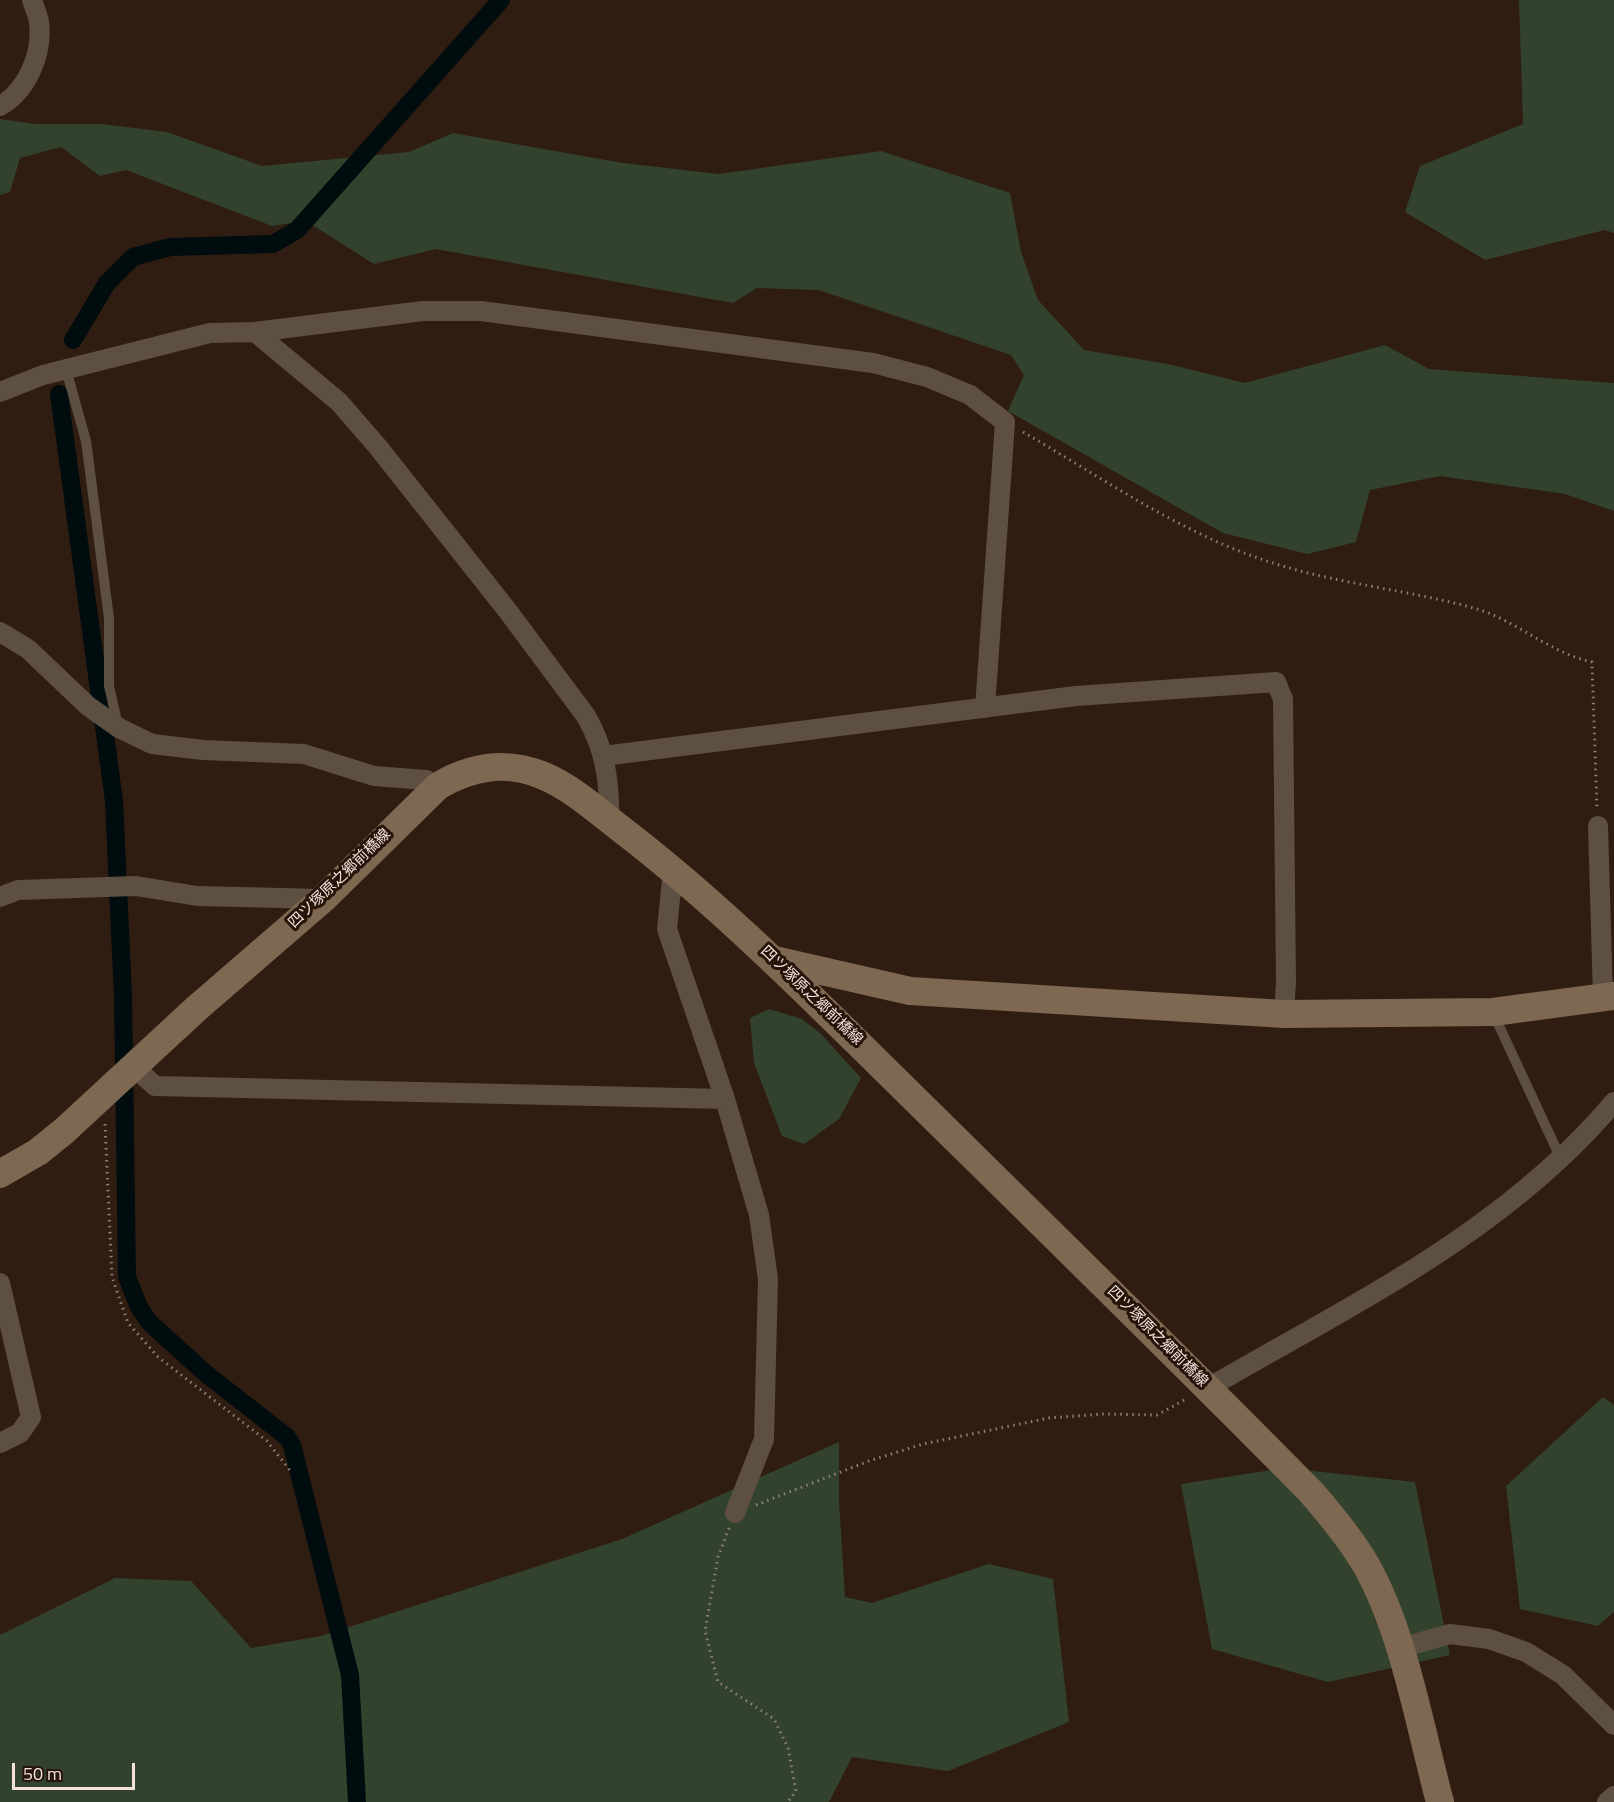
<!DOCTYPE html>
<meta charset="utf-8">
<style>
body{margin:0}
#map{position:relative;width:1614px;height:1802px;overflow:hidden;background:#301d12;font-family:"Titillium Web",sans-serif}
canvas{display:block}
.scale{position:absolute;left:12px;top:1763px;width:123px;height:27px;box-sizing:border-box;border:3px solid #f1e3dc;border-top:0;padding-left:8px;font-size:18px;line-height:21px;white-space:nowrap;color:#f1e3dc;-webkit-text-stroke:4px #261409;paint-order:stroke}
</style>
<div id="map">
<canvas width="1614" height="1802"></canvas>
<div class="scale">50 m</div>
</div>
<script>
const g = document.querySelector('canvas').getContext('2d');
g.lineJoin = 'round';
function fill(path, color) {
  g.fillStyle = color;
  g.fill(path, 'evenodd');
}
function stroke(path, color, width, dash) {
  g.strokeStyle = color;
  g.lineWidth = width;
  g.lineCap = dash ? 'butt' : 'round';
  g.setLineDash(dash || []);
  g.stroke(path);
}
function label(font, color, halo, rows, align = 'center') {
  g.font = font + ' "Titillium Web","Noto Sans JP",sans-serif';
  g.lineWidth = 6;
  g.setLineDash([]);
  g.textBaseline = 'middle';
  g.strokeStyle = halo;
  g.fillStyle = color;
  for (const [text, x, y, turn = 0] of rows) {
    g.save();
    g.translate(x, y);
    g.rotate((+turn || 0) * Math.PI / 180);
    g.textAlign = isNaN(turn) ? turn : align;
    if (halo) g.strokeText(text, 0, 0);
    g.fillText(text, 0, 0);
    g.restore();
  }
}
const green = new Path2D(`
 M1519 0H1614V233L1605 230 1485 260 1405 212 1420 166 1523 124Z
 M0 119 36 124H102L167 132 262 166 409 152 453 133 623 163 719 174 881 151 1010 193 1021 252 1038 300 1084 350 1168 364 1245 383 1385 345 1429 369 1614 383V511L1565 494 1440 476 1370 490 1356 542 1307 554 1223 533 1008 411 1024 375 1011 355 819 290 757 288 733 303 436 249 374 264 306 221 272 226 126 170 100 176 61 147 20 158 10 192 0 195Z
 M769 1009 802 1019 821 1034 861 1078 839 1119 804 1144 782 1136 754 1063 750 1018Z
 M1603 1397 1614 1405V1612L1598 1626 1520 1609 1506 1486Z
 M839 1442V1500L845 1597 872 1603 989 1564 1053 1579 1069 1722 948 1771 852 1757 829 1802H0V1635L115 1578 191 1581 251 1648 321 1636 622 1539Z
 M1285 1468 1415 1482 1450 1655 1328 1682 1212 1649 1181 1484Z`);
const canal = new Path2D(`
 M73 340 107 283 133 257 170 247 273 244 297 230 501 0
 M59 394 114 801 123 995 127 1277 139 1307 149 1322 204 1372 287 1437 292 1445 350 1675 357 1802`);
const path = new Path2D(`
 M1023 432C1099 476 1181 533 1264 560 1333 584 1407 589 1477 609 1517 621 1550 653 1592 662L1597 810
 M105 1124 112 1277 128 1323 158 1357 267 1441 292 1473
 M756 1505 869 1461 923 1444 1049 1418 1103 1414 1157 1415 1188 1398
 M729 1528 718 1557 705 1631 718 1682 774 1719 788 1748 796 1791 788 1802`);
const lane = new Path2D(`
 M66 369 86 441 109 618V686L118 726
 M1494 1015 1561 1159`);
const street = new Path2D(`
 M0 106C27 91 43 54 39 22 38 15 34 7 32 0
 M255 332 339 402 378 447 507 610 586 716C605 749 610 782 609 819
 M0 392 43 375 210 333 255 332 423 311H481L873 363 927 377 970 395 1005 422 985 708
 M0 632 28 649 88 706 119 728 152 744 203 750 304 754 374 776 426 780 438 786
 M603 756 1076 696 1276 682 1283 699 1286 982 1284 1014
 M1598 826 1603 998
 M673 870 667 929 725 1099 759 1215 768 1279 764 1439 735 1513
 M0 897 18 890 136 886 197 896 323 899
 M135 1068 155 1086 725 1099
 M0 1283 31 1417 20 1433 0 1443
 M1208 1388C1351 1305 1506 1231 1614 1102
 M1400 1648 1450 1634 1489 1639 1526 1652 1563 1675 1614 1725
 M1607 1802 1614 1796`);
const secondary = new Path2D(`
 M774 960 910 991 1284 1014 1493 1012 1614 996
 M0 1174 38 1152 64 1131 197 1008 323 899 438 786C472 766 506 760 544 776 575 789 603 816 630 836 712 900 785 971 859 1044 1010 1193 1162 1341 1311 1492 1331 1515 1351 1539 1366 1565 1404 1632 1420 1728 1440 1802`);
const streetNames = [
 ["四ツ塚原之郷前橋線",340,879,-44],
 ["四ツ塚原之郷前橋線",811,996,44],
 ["四ツ塚原之郷前橋線",1157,1337,45]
];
fill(green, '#32422d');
stroke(canal, '#000c0e', 18);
stroke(path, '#918077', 3, [1.5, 4.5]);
stroke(lane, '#5d4f41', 10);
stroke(street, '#5d4f41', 20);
stroke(secondary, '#7e6851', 28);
label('15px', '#f1e3dc', '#261409', streetNames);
</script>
